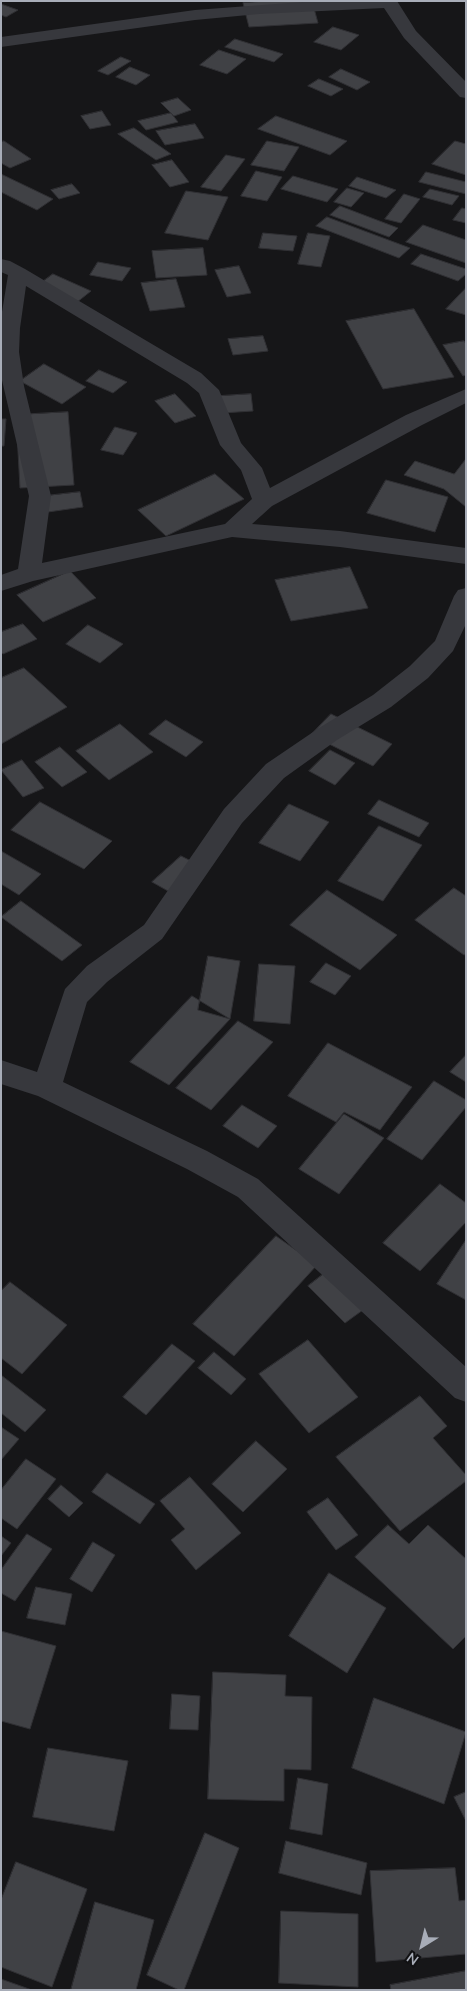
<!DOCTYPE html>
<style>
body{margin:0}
#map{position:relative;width:467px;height:1991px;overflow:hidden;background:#161618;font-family:"Nunito Sans",sans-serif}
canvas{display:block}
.frame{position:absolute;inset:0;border:2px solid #a8adb8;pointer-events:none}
.north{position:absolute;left:397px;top:1921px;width:50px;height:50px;-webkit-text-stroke:4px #111113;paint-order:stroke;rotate:216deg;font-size:14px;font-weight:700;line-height:20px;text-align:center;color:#a8adb8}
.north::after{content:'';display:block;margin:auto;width:18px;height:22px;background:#a8adb8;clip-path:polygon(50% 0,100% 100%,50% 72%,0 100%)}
</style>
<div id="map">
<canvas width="467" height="1991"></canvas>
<div class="frame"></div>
<div class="north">N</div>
</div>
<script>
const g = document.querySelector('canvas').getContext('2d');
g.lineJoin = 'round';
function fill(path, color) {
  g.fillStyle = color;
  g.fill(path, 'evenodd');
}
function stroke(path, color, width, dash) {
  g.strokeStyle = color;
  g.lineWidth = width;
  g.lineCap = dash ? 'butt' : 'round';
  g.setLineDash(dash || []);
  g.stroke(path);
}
const building = new Path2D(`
 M266 1H312L318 23 249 27 243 3Z
 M1 4 18 10 6 17 1 15Z
 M333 27 359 35 341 50 314 42Z
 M235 39 283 54 274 62 225 47Z
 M219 50 246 59 227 74 200 65Z
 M121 57 131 61 108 75 98 71Z
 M130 67 150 75 136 85 116 77Z
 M341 69 370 82 357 90 329 77Z
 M319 79 343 89 331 96 308 86Z
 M178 98 191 110 174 116 161 103Z
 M102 111 111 125 90 129 81 116Z
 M171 113 178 122 146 130 138 121Z
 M276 116 347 141 330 155 258 129Z
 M195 124 204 138 165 145 156 131Z
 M134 128 171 154 156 160 118 134Z
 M4 141 31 159 10 168 1 163V142Z
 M267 141 299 147 284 171 251 165Z
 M455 141 466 144V175L432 164Z
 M226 155 245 159 221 191 201 187Z
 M172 160 189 182 170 187 152 165Z
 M256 171 282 177 267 201 241 196Z
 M426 172 466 182V194L419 182Z
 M1 174 53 199 37 210 1 192Z
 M293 176 338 189 327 202 281 189Z
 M357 177 396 190 386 198 349 186Z
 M72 184 80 193 59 199 51 190Z
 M347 188 364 193 351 207 334 202Z
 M430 189 459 196 452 205 423 197Z
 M186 191 228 197 208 240 165 233Z
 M404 194 420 199 401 223 385 219Z
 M340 206 398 228 389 237 330 215Z
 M462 208 466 209V223L453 220Z
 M327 217 410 248 399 258 316 226Z
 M423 225 466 240V263L406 242Z
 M263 233 297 236 293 251 259 248Z
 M308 233 330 236 321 267 298 264Z
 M203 248 207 275 156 278 152 251Z
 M421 254 466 269V274L458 281 411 264Z
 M98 262 131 268 122 281 90 275Z
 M239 266 251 293 227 297 215 270Z
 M53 274 91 291 71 307 33 289Z
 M176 279 185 307 150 311 141 283Z
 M466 288V315L446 309Z
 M414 309 454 377 383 389 346 321Z
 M263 336 268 351 233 355 228 339Z
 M464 341 466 344V375L463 376 443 345Z
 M44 364 86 387 62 404 20 381Z
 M99 370 127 382 113 393 86 381Z
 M175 394 196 416 175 423 155 401Z
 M251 394 253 411 222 413 220 396Z
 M68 412 74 485 20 488 16 415Z
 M1 419H6L4 446H1Z
 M115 427 137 433 123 455 101 450Z
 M466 459V507L444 489 404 475 415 461 454 474Z
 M215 474 244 499 166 536 138 510Z
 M386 480 448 497 435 532 367 513Z
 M80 492 83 507 48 512 45 496Z
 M350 567 368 608 291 621 275 580Z
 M70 571 96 598 43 622 17 595Z
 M23 624 37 639 3 654 1 652V632Z
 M88 625 123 644 100 663 66 644Z
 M24 668 67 707 1 744V678Z
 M331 714 392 744 373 766 311 735Z
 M166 720 203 742 186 757 149 734Z
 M120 724 153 752 109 780 76 751Z
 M60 747 87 772 62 787 35 762Z
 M330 750 355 763 335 785 309 771Z
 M22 760 44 788 23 797 1 770Z
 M379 800 429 823 419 837 368 814Z
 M40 802 112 841 84 869 11 830Z
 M289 804 329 822 300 861 259 843Z
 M379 826 422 845 383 901 338 881Z
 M1 851 41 874 19 895 1 884Z
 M181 856 199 865 168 891 152 882Z
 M454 888 466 896V954L464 955 415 920Z
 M327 890 397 935 360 970 290 925Z
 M21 901 82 945 62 961 1 917Z
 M208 956 240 961 230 1019 198 1010Z
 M326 963 351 976 335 995 310 982Z
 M259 964 295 966 290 1024 254 1021Z
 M192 996 230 1019 169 1085 130 1062Z
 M238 1021 273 1042 211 1110 176 1088Z
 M328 1043 412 1087 380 1130 344 1112 336 1122 288 1096Z
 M466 1055V1082L450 1072Z
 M434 1081 466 1100V1107L422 1160 387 1139Z
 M242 1105 277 1126 258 1148 223 1126Z
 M344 1114 384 1138 339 1194 299 1169Z
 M440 1184 466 1203V1222L420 1271 383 1243Z
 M276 1236 317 1265 234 1356 193 1324Z
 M466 1240V1300L437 1284Z
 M330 1269 367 1307 345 1323 308 1286Z
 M10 1282 67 1325 22 1374 1 1358V1291Z
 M308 1340 358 1397 309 1433 259 1374Z
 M172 1344 195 1361 146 1415 123 1397Z
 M214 1352 246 1379 231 1395 198 1368Z
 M1 1375 46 1410 25 1432 1 1413Z
 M420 1396 447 1426 433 1438 466 1475V1481L400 1531 336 1457Z
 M1 1427 19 1439 1 1460Z
 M256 1441 287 1469 243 1512 212 1484Z
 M26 1459 56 1479 17 1529 1 1518V1490Z
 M107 1473 155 1504 140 1524 92 1492Z
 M190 1477 241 1533 196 1570 171 1540 185 1529 160 1501Z
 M61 1485 83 1503 69 1517 48 1499Z
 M328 1498 358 1535 336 1550 307 1512Z
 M388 1525 409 1544 428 1525 466 1559V1636L453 1649 355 1557Z
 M27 1534 52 1549 15 1601 1 1593V1570Z
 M1 1536 11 1543 1 1556Z
 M93 1542 115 1555 92 1592 70 1579Z
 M329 1573 386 1608 347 1673 289 1636Z
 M36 1587 72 1594 65 1625 27 1618Z
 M1 1631 56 1646 30 1729 1 1721Z
 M213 1672 286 1675 285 1696 312 1697 311 1770 284 1769V1801L208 1799Z
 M172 1694 200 1696 198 1730 170 1729Z
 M374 1698 466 1732 444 1804 352 1768Z
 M48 1748 128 1761 114 1831 33 1817Z
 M298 1778 328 1784 322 1835 290 1829Z
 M466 1792V1821L454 1797Z
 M205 1833 239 1848 184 1990H179L147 1975Z
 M286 1841 367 1863 361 1895 279 1873Z
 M16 1862 87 1889 52 1987 1 1967V1900Z
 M455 1868 459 1901 466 1900V1954L376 1962 370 1871Z
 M95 1902 154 1920 136 1990H71Z
 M281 1911 358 1914V1987L279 1983Z
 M466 1971V1990H391L390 1985Z
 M1 1979 32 1990H1Z`);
const street = new Path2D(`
 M316 1H397L416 31 466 82V98L460 97 404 38 384 8 259 14 195 20 1 47V37L195 10Z
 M1 259 10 261 25 269 201 373 219 390 241 443 262 468 270 488 406 415 466 389V403L422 425 272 506 252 524 340 531 466 548V564L340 547 232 537 33 581 1 591V575L18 569 29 496 1 376V318L8 275 1 272ZM26 286 187 383 199 393 220 445 241 470 252 499 225 524 42 563 51 496 24 386 19 352 20 328Z
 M466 588V624L453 651 428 678 391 707 337 740 284 778 242 823 162 939 107 982 87 1002 63 1082 207 1151 258 1179 466 1367V1402L455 1398 238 1197 187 1169 38 1096 1 1084V1060L37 1072 65 989 87 966 144 925 224 809 266 764 319 728 373 695 410 666 435 641 454 596 458 590Z`);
fill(building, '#404145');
stroke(building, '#303034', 1);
fill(street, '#37383d');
</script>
